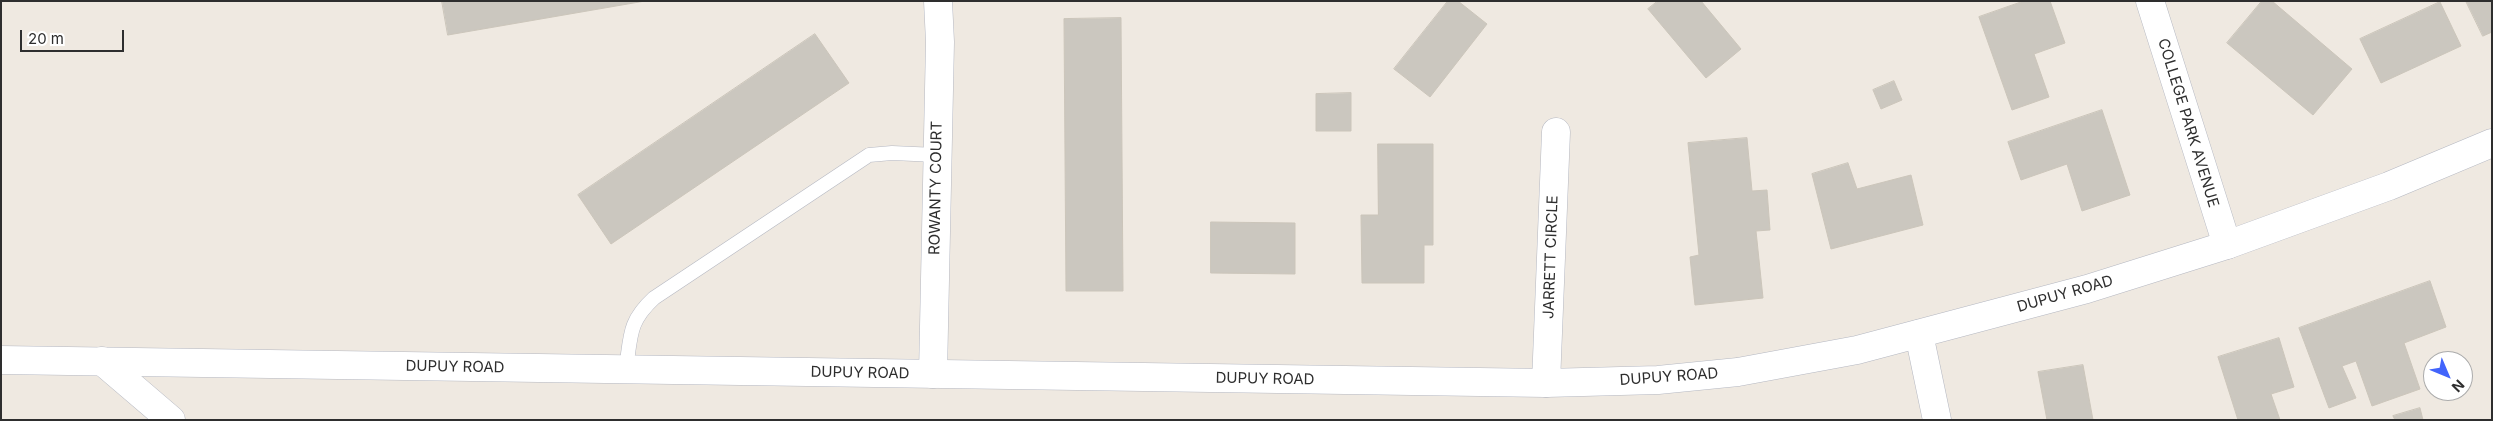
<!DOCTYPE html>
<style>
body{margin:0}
#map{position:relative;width:2493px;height:421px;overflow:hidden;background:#efe9e1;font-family:Inter,sans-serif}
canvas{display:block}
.frame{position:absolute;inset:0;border:2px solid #2e2e2e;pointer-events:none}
.north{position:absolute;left:2423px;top:351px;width:50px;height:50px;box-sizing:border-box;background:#fff;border:1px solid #ababab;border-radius:50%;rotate:135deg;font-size:14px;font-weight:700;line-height:20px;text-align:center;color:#2e2e2e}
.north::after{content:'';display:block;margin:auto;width:18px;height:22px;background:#4264fb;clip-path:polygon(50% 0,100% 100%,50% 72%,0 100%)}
.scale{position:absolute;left:20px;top:30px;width:104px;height:22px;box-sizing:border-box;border:2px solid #2e2e2e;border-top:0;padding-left:6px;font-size:15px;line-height:18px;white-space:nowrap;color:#2e2e2e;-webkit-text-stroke:4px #fff;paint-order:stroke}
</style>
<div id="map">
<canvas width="2493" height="421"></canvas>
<div class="frame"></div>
<div class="north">N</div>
<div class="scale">20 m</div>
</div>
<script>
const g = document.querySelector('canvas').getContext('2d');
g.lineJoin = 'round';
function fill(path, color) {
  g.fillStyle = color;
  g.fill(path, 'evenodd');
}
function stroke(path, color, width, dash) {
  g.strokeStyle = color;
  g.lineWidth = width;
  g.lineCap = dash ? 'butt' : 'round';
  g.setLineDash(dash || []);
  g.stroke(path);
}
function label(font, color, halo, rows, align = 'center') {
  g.font = font + ' Inter,sans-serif';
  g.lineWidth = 5;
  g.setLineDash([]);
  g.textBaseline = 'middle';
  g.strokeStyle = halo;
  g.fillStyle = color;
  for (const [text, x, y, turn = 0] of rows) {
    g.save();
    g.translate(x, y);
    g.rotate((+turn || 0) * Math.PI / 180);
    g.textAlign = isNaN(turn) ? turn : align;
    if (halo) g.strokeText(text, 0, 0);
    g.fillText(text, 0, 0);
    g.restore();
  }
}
const building = new Path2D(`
 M442 1H645L448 35Z
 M1448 1H1458L1487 24 1430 97 1394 69Z
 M1658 1H1701L1741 49 1706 78 1648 9Z
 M2024 1H2050L2065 43 2034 54 2049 97 2012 110 1979 17Z
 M2262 1H2272L2352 69 2313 115 2227 43Z
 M2466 1H2492V32L2483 36Z
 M2440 2 2461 46 2381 83 2360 39Z
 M1121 18 1123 291H1066L1064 19Z
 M815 34 849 83 611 244 578 195Z
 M1894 81 1902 100 1881 109 1873 90Z
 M1351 93V131H1316V94Z
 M2102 110 2130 195 2082 211 2067 164 2021 180 2008 142Z
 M1747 138 1752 191 1767 190 1770 230 1756 231 1763 298 1695 305 1690 257 1699 255 1688 143Z
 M1378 144H1433V245H1424V283H1362L1361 215H1378Z
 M1848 163 1857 189 1911 175 1923 225 1831 249 1812 174Z
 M1211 222 1295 223V274L1211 273Z
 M2430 281 2446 327 2404 343 2420 389 2372 406 2356 361 2342 366 2356 398 2329 408 2299 328Z
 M2279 338 2294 387 2271 394 2280 420H2238L2218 357Z
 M2083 365 2093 420H2047L2038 372Z
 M2420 408 2423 420H2395L2393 416Z`);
const lane = new Path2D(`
 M626 369C631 336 628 322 654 298L869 155 892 153 937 155`);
const street = new Path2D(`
 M2150 1 2227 245
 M1919 334 1937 420
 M102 361 171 420
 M933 374 940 42 938 1
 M1546 383 1556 132`);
const secondary = new Path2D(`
 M1 360 1546 383 1658 380 1738 372 1857 350 2087 289 2227 245 2389 186 2492 143`);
const streetNames = [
 ["COLLEGE PARK AVENUE",2188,123,73],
 ["ROWANTY COURT",936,188,-89],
 ["JARRETT CIRCLE",1551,257,-88],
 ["DUPUY ROAD",2065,294,-16],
 ["DUPUY ROAD",455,367,1],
 ["DUPUY ROAD",860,373,1],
 ["DUPUY ROAD",1669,377,-4],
 ["DUPUY ROAD",1265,379,1]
];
fill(building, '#cbc7bf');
stroke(building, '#cbc5ba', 1);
stroke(lane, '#b4b7c1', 15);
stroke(street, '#b4b7c1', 29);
stroke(secondary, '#b4b7c1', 29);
stroke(lane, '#fff', 14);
stroke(street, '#fff', 28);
stroke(secondary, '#fff', 28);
label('15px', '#2e2e2e', '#fff', streetNames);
</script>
